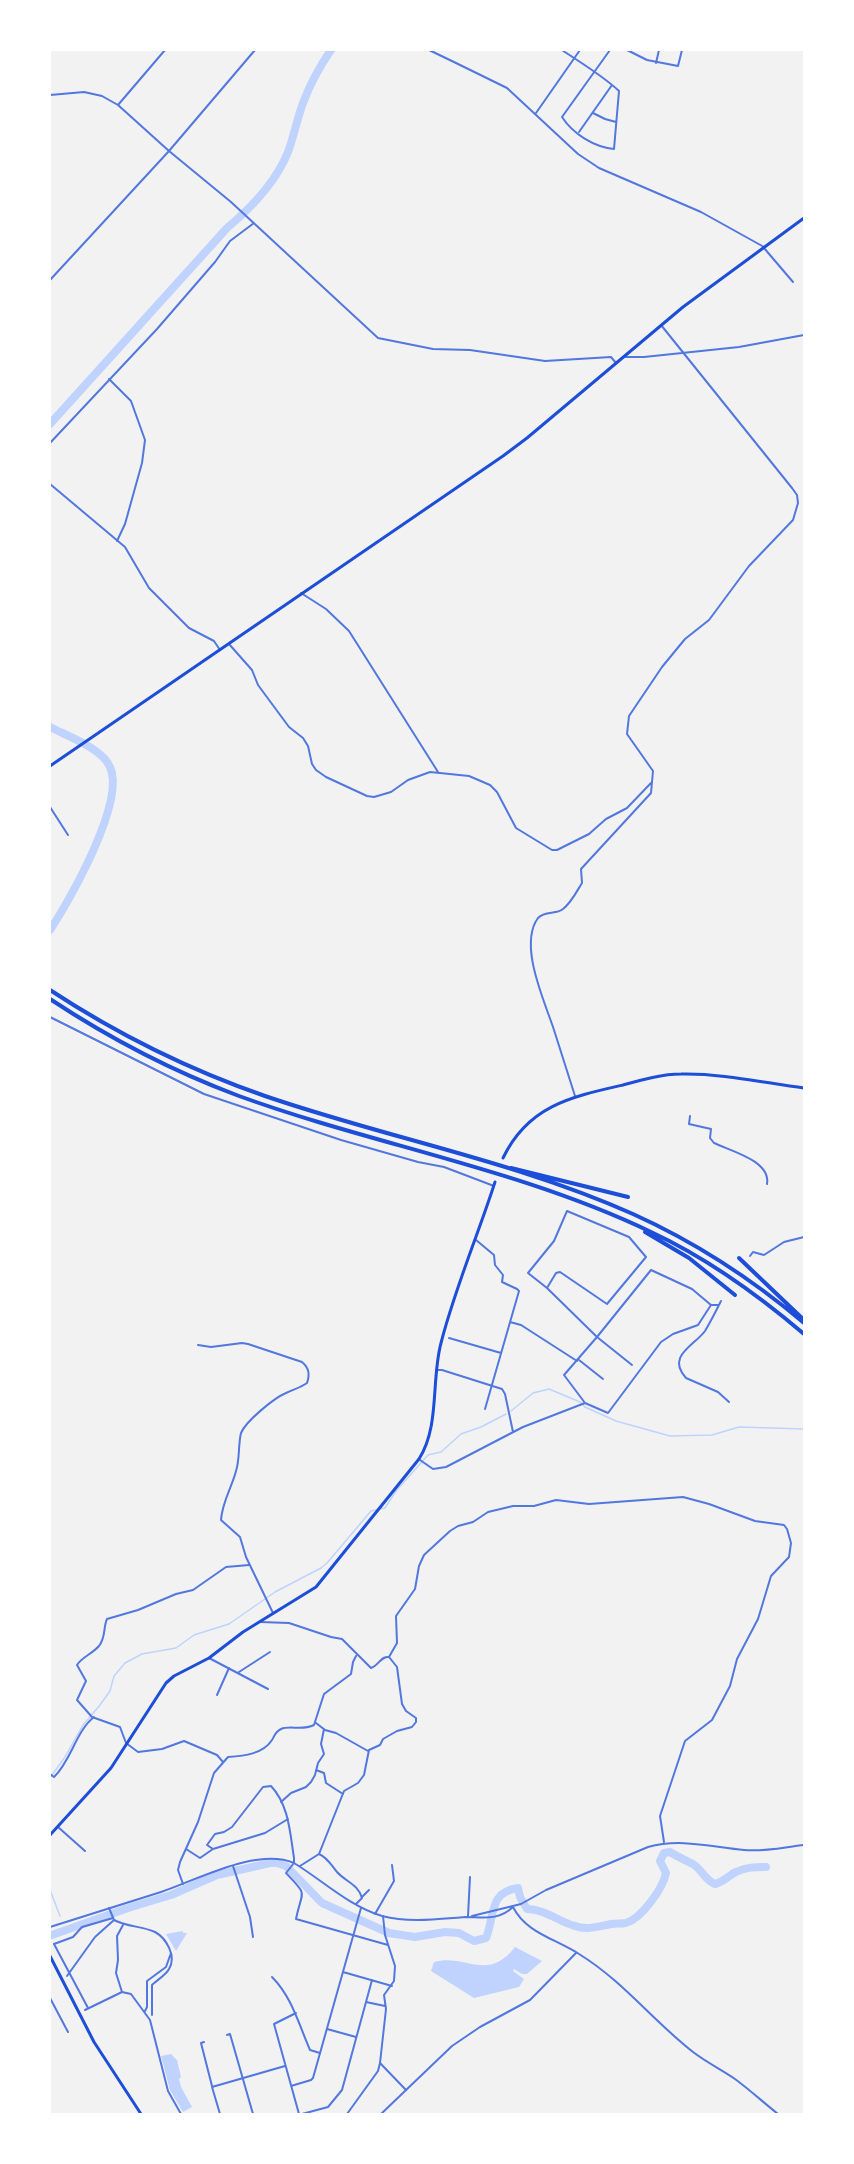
<!DOCTYPE html>
<style>
body{margin:0}
#map{position:relative;width:854px;height:2164px;overflow:hidden;background:#f2f2f2;font-family:"PT Sans Narrow",sans-serif}
canvas{display:block}
.frame{position:absolute;inset:0;border:51px solid #fff;pointer-events:none}
</style>
<div id="map">
<canvas width="854" height="2164"></canvas>
<div class="frame"></div>
</div>
<script>
const g = document.querySelector('canvas').getContext('2d');
g.lineJoin = 'round';
function fill(path, color) {
  g.fillStyle = color;
  g.fill(path, 'evenodd');
}
function stroke(path, color, width, dash) {
  g.strokeStyle = color;
  g.lineWidth = width;
  g.lineCap = dash ? 'butt' : 'round';
  g.setLineDash(dash || []);
  g.stroke(path);
}
const water = new Path2D(`
 M183 1931V1933H187L176 1951 166 1934Z
 M515 1947 542 1961 527 1974H522L514 1969 513 1971 524 1979 519 1987 474 1998 431 1971 434 1962C466 1953 487 1983 515 1947Z
 M171 2054 177 2060 181 2077 179 2079 181 2087 192 2107 183 2112 170 2090 161 2056Z`);
const stream = new Path2D(`
 M511 1411 533 1393 549 1389 580 1402 585 1407 616 1421 670 1436 712 1435 739 1427 804 1429
 M50 1778 65 1757 83 1725 100 1705 110 1691 114 1676 125 1663 142 1654 176 1648 194 1635 229 1624 275 1592 321 1568 327 1563 371 1511 385 1508 396 1491 428 1455 441 1452 461 1434 481 1427 506 1414
 M50 1890 60 1916
 M57 1933 58 1929`);
const river = new Path2D(`
 M50 424 227 228C251 208 276 182 288 152 294 136 297 119 303 103 310 84 320 66 331 50
 M50 727C67 736 102 748 110 767 126 801 70 900 50 930
 M52 1935 128 1908 171 1895 217 1875 270 1863H277L286 1866 322 1903 389 1933 415 1937 445 1932 459 1933 474 1941 486 1938C495 1917 488 1892 518 1888L520 1897 527 1909C545 1909 559 1922 575 1926 586 1930 596 1927 607 1925 613 1923 620 1924 626 1923 642 1918 663 1888 666 1873L660 1861 664 1853 670 1852C678 1857 685 1860 693 1864 702 1870 705 1880 715 1884 724 1882 729 1875 736 1872 746 1867 755 1867 766 1867`);
const minor = new Path2D(`
 M429 50 456 63
 M562 50C581 63 602 75 619 91L614 149C594 147 573 134 562 117L610 50
 M627 50 647 60 678 66 682 50
 M656 63 659 50
 M50 95 84 92 102 96 118 105 169 151 231 202 378 338 433 349 470 350 545 361 611 357 616 363
 M118 105 165 50
 M593 113 605 119 616 122
 M579 132 612 85
 M764 248 793 282
 M50 280 169 151 255 50
 M623 357H644L739 347 804 335
 M109 379 131 401 145 440 142 463 125 524 117 541
 M50 443 157 329 215 262 230 241 254 223
 M50 484 125 547 149 588 189 628 214 641 220 650
 M301 593 326 609 349 631 438 772
 M229 644 252 670 258 685 289 727 303 738 308 746 312 764 316 770 326 777 367 796 374 797 391 792 408 780 430 772 469 776 490 785 497 792 516 828 552 850H557L589 834 606 819 627 808 651 783
 M50 807 68 835
 M50 1017 204 1094 341 1140 418 1162 444 1167 494 1186
 M575 1096C568 1074 561 1052 554 1030 545 1002 518 945 538 918 545 910 556 915 563 909 571 903 577 891 582 883L581 869 651 793 653 771 627 734 629 716 662 667 685 639 709 620 749 566 793 520 798 503 797 495 792 488 661 325
 M690 1116 689 1124 711 1129 710 1138 714 1143C731 1151 771 1161 767 1184
 M476 1240 494 1255 495 1265 503 1275 502 1282 517 1289 519 1291 485 1409
 M750 1256 753 1252 764 1255 784 1242 804 1237
 M547 1288 556 1273 560 1272 607 1304 646 1257 629 1237 567 1211 554 1241 528 1273 547 1288 597 1337 651 1270 692 1289 711 1305H719
 M721 1301C716 1311 711 1321 705 1331 694 1346 666 1356 686 1378L718 1392 729 1402
 M510 1322 521 1325 577 1361
 M449 1338 501 1353
 M579 1360 603 1379
 M436 1370H442L502 1389 505 1394 513 1432
 M585 1403 564 1375 597 1337 632 1365
 M420 1460 433 1469 446 1467 523 1427 585 1403 608 1413 661 1342 673 1334 698 1325 711 1305
 M260 1622 289 1623 331 1637 342 1639 371 1668C379 1665 381 1656 389 1657L397 1643 396 1616 415 1589 419 1566 424 1555 450 1531 458 1526 473 1522 488 1512 513 1506H534L556 1500 589 1504 683 1497 709 1504 755 1521 784 1525 787 1529 791 1543 789 1557 771 1576 758 1619 737 1659 730 1686 712 1720 685 1741 660 1816 664 1842
 M209 1658 268 1689
 M239 1672 270 1652
 M217 1695 229 1668
 M316 1723 325 1730 336 1733 368 1751
 M223 1762 217 1755 184 1741 162 1749 138 1752 126 1743 120 1727 92 1717 77 1700 86 1681 77 1665C82 1657 92 1654 99 1646 106 1637 103 1628 107 1619L138 1610 176 1594 193 1590 226 1567 249 1565
 M316 1770 324 1773 326 1783 343 1794
 M50 1774 54 1777C71 1761 76 1731 94 1717
 M281 1802 291 1793 306 1787 311 1782 315 1775 318 1763 324 1754 321 1744 324 1729
 M58 1827 85 1851
 M186 1849 200 1858 213 1849 207 1845 215 1834 224 1832 232 1827 263 1787 271 1786C289 1805 290 1833 294 1858V1863L286 1873C309 1897 302 1889 296 1919L388 1945
 M213 1849 265 1833 288 1819
 M319 1854C328 1858 331 1865 337 1872 346 1882 358 1884 362 1898L356 1904
 M233 1866 250 1917 253 1937
 M300 1866 319 1854 344 1791 358 1783 364 1775 369 1750 380 1745 383 1739 397 1731 412 1727 416 1722V1718L406 1711 402 1704 397 1667 389 1657
 M183 1884 178 1870 180 1862 198 1822 214 1773 228 1757C244 1756 263 1754 272 1740 275 1735 275 1732 281 1729 290 1725 302 1731 314 1725L324 1694 351 1674 353 1662 356 1656
 M362 1897 369 1890
 M109 1908 114 1920C127 1927 142 1926 155 1932 166 1938 177 1956 169 1969 166 1975 157 1980 152 1985V2015
 M375 1914 394 1881 392 1865
 M468 1916 470 1877
 M343 1972 392 1986
 M67 1976 95 1937 114 1920
 M272 1977C292 1997 299 2025 310 2050L320 2053
 M122 1992 116 1973 118 1960 117 1936 123 1925
 M50 1998 68 2032
 M366 2002 385 2006
 M88 2008 54 1944 73 1937 82 1927 113 1918
 M85 2010 122 1992 131 1994 150 2020 168 2091 181 2114
 M145 2011 147 2007V1981L166 1967 171 1953
 M296 2013 274 2024 299 2114
 M327 2029 356 2037
 M227 2035 230 2034 253 2114
 M204 2042 201 2043 212 2086
 M380 2063 406 2090
 M291 2086 311 2080 313 2078 361 1908
 M220 2114 212 2087 285 2066
 M302 2114 328 2107 342 2090 372 1980
 M347 2114 378 2071 380 2063 386 2009 384 1995 394 1981 395 1966 385 1935 383 1916`);
const tertiary = new Path2D(`
 M456 63 507 88 578 154 599 168 701 212 764 247
 M536 113 580 50
 M198 1345 211 1347 242 1343 248 1344 302 1362C309 1368 310 1374 307 1383 300 1388 294 1389 286 1393 274 1398 246 1421 241 1433 238 1445 240 1459 236 1471 232 1487 222 1502 221 1520L240 1537 246 1557 273 1613
 M513 1907C526 1933 556 1939 579 1954 623 1981 653 2021 693 2052 706 2062 722 2070 735 2079 750 2090 764 2103 778 2114
 M472 1916 521 1904 546 1890 648 1847C680 1838 712 1847 744 1850 764 1852 785 1847 804 1845
 M50 1927C87 1915 124 1904 161 1892 197 1880 257 1847 294 1863 322 1880 349 1906 382 1916 409 1923 438 1919 465 1917 484 1917 498 1921 513 1907
 M381 2114 452 2046 480 2027 530 2000 576 1953`);
const secondary = new Path2D(`
 M503 1158C528 1106 570 1097 623 1085 641 1080 662 1074 681 1074 721 1073 765 1083 804 1088
 M50 1835 111 1768 166 1683 174 1676 209 1658 243 1632 316 1587 419 1459C440 1426 431 1380 441 1343 455 1288 478 1235 495 1182`);
const trunk = new Path2D(`
 M50 766 503 456 527 438 683 307 804 218
 M50 1956 94 2042 141 2114`);
const motorway = new Path2D(`
 M50 990C117 1034 190 1070 265 1096 387 1138 515 1161 633 1214 695 1242 752 1279 804 1323
 M50 999C109 1038 172 1071 239 1096 374 1145 520 1169 651 1232 707 1258 757 1294 804 1334
 M511 1168 628 1197
 M645 1232 689 1258 735 1295
 M739 1258 804 1320`);
fill(water, '#bfd3fe');
stroke(stream, '#bfd3fe', 1.5);
stroke(river, '#bfd3fe', 8);
stroke(minor, '#5277de', 2);
stroke(tertiary, '#5277de', 2);
stroke(secondary, '#1d4ed8', 3);
stroke(trunk, '#1d4ed8', 3);
stroke(motorway, '#1d4ed8', 4);
</script>
